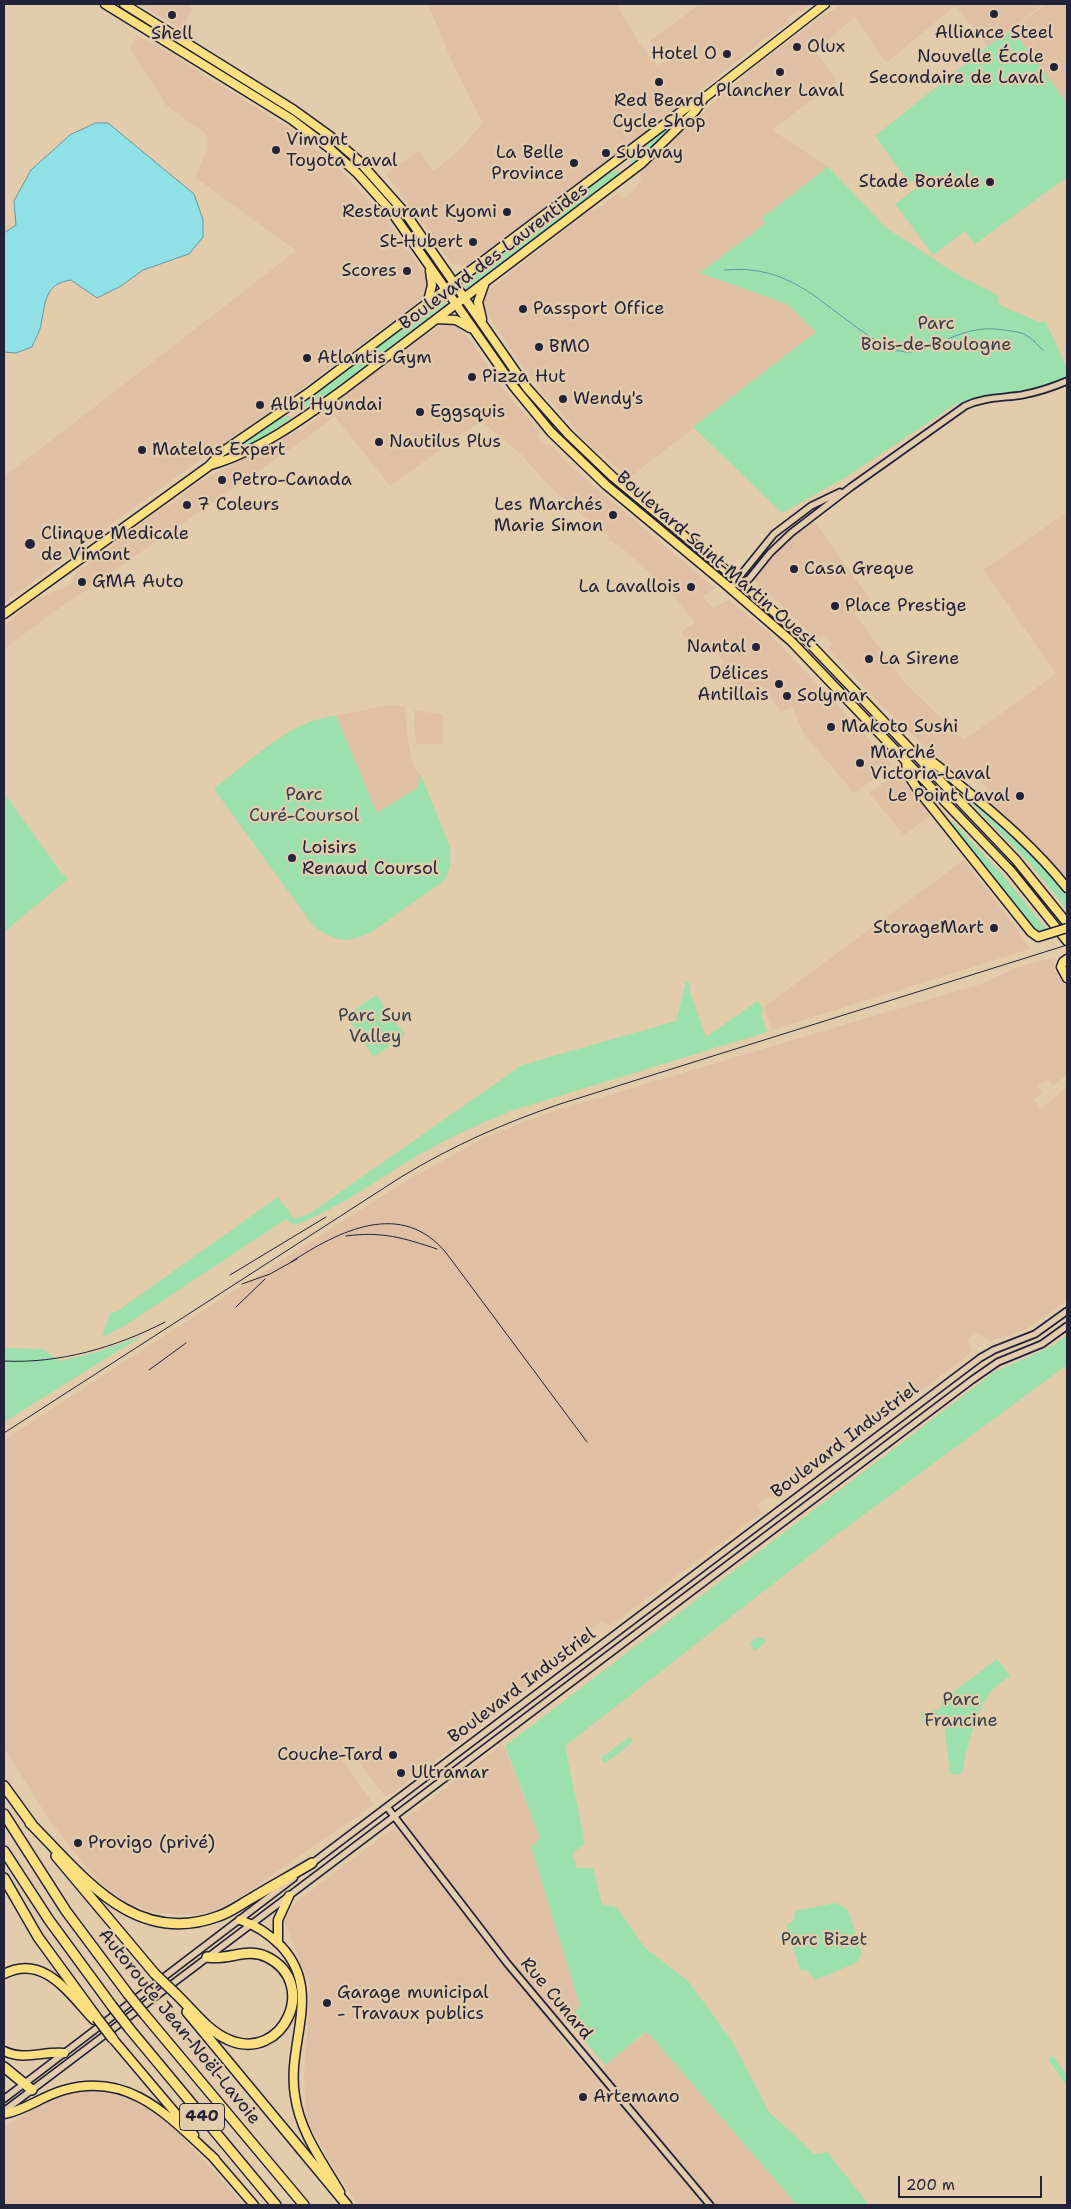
<!DOCTYPE html>
<meta charset="utf-8">
<style>
body{margin:0}
#map{position:relative;width:1071px;height:2209px;overflow:hidden;background:#e2ccab;font-family:"Shantell Sans",sans-serif}
canvas{display:block}
.frame{position:absolute;inset:0;border:5px solid #22223b;pointer-events:none}
.scale{position:absolute;left:898px;top:2176px;width:144px;height:22px;box-sizing:border-box;border:2px solid #22223b;border-top:0;padding-left:6px;font-size:15px;line-height:18px;white-space:nowrap;color:#22223b;-webkit-text-stroke:4px #e2ccab;paint-order:stroke}
</style>
<div id="map">
<canvas width="1071" height="2209"></canvas>
<div class="frame"></div>
<div class="scale">200 m</div>
</div>
<script>
const g = document.querySelector('canvas').getContext('2d');
g.lineJoin = 'round';
function fill(path, color) {
  g.fillStyle = color;
  g.fill(path, 'evenodd');
}
function stroke(path, color, width, dash) {
  g.strokeStyle = color;
  g.lineWidth = width;
  g.lineCap = dash ? 'butt' : 'round';
  g.setLineDash(dash || []);
  g.stroke(path);
}
function label(font, color, halo, rows, align = 'center') {
  g.font = font + ' "Shantell Sans",sans-serif';
  g.lineWidth = 4.5;
  g.setLineDash([]);
  g.textBaseline = 'middle';
  g.strokeStyle = halo;
  g.fillStyle = color;
  for (const [text, x, y, turn = 0] of rows) {
    g.save();
    g.translate(x, y);
    g.rotate((+turn || 0) * Math.PI / 180);
    g.textAlign = isNaN(turn) ? turn : align;
    if (halo) g.strokeText(text, 0, 0);
    g.fillText(text, 0, 0);
    g.restore();
  }
}
const built = new Path2D(`
 M139 4H188L192 9 182 30Z
 M428 4H616L640 44 658 66 666 60 650 41 700 4H812L802 11H798L788 17V23L768 37 764 38 754 48 696 94 466 266 452 264 386 174 418 151 434 171 458 151 483 123 453 64Z
 M841 4H1043L988 46 955 6 886 63 855 17 815 51 837 81 772 130 828 167 763 219 766 224 700 273 787 304 816 333 629 478 587 442 540 390V386L528 375 484 309 482 303 485 292 591 210 594 211 618 193 623 199 633 191 641 179 640 172 713 103 757 65 827 12 832 11Z
 M1046 4H1067V106L1012 29Z
 M137 35 166 51 294 131 331 160 385 217 427 277 428 285 426 295 420 301 295 394 293 392 285 398 286 401 177 476 4 603V477L296 251 195 177 208 148 207 135 166 105 130 48Z
 M453 323 466 335 512 400 540 432 538 437 546 445 550 444 569 465 715 588 703 597 713 608 729 600 766 630 819 686 811 693 818 703 830 696 891 764 886 771 854 793 804 734 792 707 781 712 762 686 743 698 719 667 725 662 708 646 697 654 681 632 695 622 665 586 622 548 608 539 609 536 575 510 549 486 521 454 481 421 390 486 335 416 305 439 48 616 4 649V625L39 597 69 586 76 573 160 509 174 503 195 484 298 430 301 432 340 398 433 330 443 324Z
 M1067 512V880L1040 848 982 796 987 789 978 778 967 782 918 740 883 707 828 649 833 644 824 636 815 638 755 581 756 577 776 552 787 541 814 521 869 598V602L854 613 906 684 964 740 1056 674 984 570Z
 M383 706H405L408 741 414 767 421 775 418 787 377 813 336 716Z
 M414 710 443 715V744H416Z
 M898 772 902 775 931 813 929 817 904 835 869 793Z
 M964 860 1017 929 1030 949 772 1030 764 1007Z
 M1056 957 1053 968 1067 988V1074L1053 1086 1048 1080 1038 1086 1042 1093 1034 1099 1041 1109 1067 1087V1300L1027 1329 990 1341 975 1332 967 1340 972 1350 963 1359 778 1499 770 1496 758 1504 761 1513 610 1626 601 1621 591 1630 595 1638 389 1796H385L351 1752 341 1758 373 1803 372 1806 233 1902 214 1911 197 1915 156 1913 130 1904 111 1892 91 1873 51 1822 4 1748V1440L210 1306 409 1179 484 1138 542 1115 981 984 1018 967Z
 M503 1744 540 1838 531 1847 580 2006 556 2032 593 2075 647 2032 797 2205H358L333 2167 307 2120 304 2078 310 1985 283 1919 295 1903 388 1832 394 1830 398 1832 407 1824 406 1818Z
 M90 2091 110 2092 131 2098 153 2109 168 2121 244 2205H4V2127L48 2101 67 2094Z`);
const green = new Path2D(`
 M1012 29 1067 103V177L975 244 965 231 933 255 895 204 928 179 924 173 909 183 875 136 988 46Z
 M179 42 248 85 245 86 179 45Z
 M690 108 667 133 633 163 630 162 631 159Z
 M828 167 885 227 953 272 999 296 997 302 1002 306 1039 322H1046L1067 369V381L1042 390 965 406 956 404 843 479 782 513 693 427 816 332 787 304 700 273 765 224 762 218Z
 M617 170 619 174 596 195 467 290 463 284 592 185 607 174Z
 M441 298 446 304 328 395 311 406 301 408V405Z
 M288 416H290V419L257 441 226 455 225 453 269 423Z
 M336 716 377 813 418 787 421 775 450 847C451 861 451 871 442 882L373 931C348 945 332 942 311 923L214 789C247 763 294 718 336 716Z
 M4 793 60 871 68 879 4 932Z
 M972 802 1036 859 1067 895V910L1031 865 971 803Z
 M953 822 1001 873 1048 931 1039 933 1035 929 950 825Z
 M686 982H689L691 995 706 1037 758 1001 763 1009 761 1014 767 1032 510 1111C480 1124 450 1137 422 1153 380 1177 341 1208 294 1225L286 1219 121 1328 102 1337 110 1313 116 1312 278 1197 294 1219 309 1214 522 1065 676 1021Z
 M376 995 405 1035 374 1057 346 1016Z
 M1067 1335V1365L832 1538 565 1746 585 1843 572 1854 577 1868H593L602 1904 617 1908 645 1948 688 1981 732 2041 769 2112 814 2154 827 2152 869 2205H797L649 2034 644 2033 605 2065 567 2020 580 2006 531 1847 540 1838 505 1746 994 1372 1054 1345Z
 M142 1336 4 1422V1348L42 1349 61 1361 100 1351Z
 M758 1637 765 1639 766 1642 754 1651 750 1643Z
 M997 1659 1010 1676C1005 1680 998 1684 994 1688 978 1704 965 1752 962 1774H950L944 1722 922 1724 921 1712 941 1709V1701Z
 M630 1737 632 1739V1743L605 1763H602V1757Z
 M836 1903 848 1910 862 1954 856 1963 815 1980 808 1971 800 1970 786 1925 794 1920 795 1911Z
 M1050 2056 1053 2057 1067 2075V2086L1049 2061Z`);
const water = new Path2D(`
 M96 123H108L194 194 203 220V237L189 254 143 270 121 286 97 298 71 280C44 284 46 302 41 324 40 332 35 339 32 347L16 353 4 352V233L16 225 14 201 31 170 70 135Z`);
const stream = new Path2D(`
 M724 270C789 264 816 300 865 333 876 341 891 351 906 352 916 353 928 346 938 343 962 333 978 326 1004 330 1012 331 1022 332 1029 337 1034 340 1038 346 1043 350`);
const minor = new Path2D(`
 M735 582 774 534 811 506 840 492
 M729 587 749 579 770 553 791 533 851 487 965 406C984 397 1002 398 1022 395 1038 392 1053 387 1067 381
 M387 1807 507 1963 710 2205
 M311 1864 980 1358 994 1350 1035 1334 1067 1311
 M4 2099 294 1878
 M4 2111 972 1380 998 1362 1042 1344 1067 1326`);
const major = new Path2D(`
 M105 4 291 119 328 147 358 174 391 211 514 387 551 432 606 485 724 583 791 641 1011 871 1067 941
 M124 4 294 110 330 136 359 161 406 214 527 388 568 434 613 477 746 587 809 643 1016 860 1067 923
 M428 301 432 285 430 271
 M437 319 456 320 470 328
 M482 319 478 302 484 285
 M211 465C259 451 304 418 344 389L642 163 695 111 704 98
 M4 614 209 466 222 452 311 391 690 105 704 98 825 4
 M914 753C934 759 945 773 961 786 999 817 1037 850 1067 888
 M906 760 907 773 918 790 1031 932 1038 937 1051 933
 M1067 959 1063 962 1061 967 1067 978
 M240 1920C256 1925 269 1934 281 1946 324 1992 286 2042 295 2096 300 2132 322 2161 340 2192
 M278 1943V1920L289 1896
 M4 1974C44 1953 70 1995 94 2020
 M113 2039 194 2135
 M4 2051C24 2061 43 2051 64 2053
 M4 2114C26 2110 42 2096 64 2090 131 2071 170 2118 215 2159
 M211 2155 254 2205`);
const highway = new Path2D(`
 M4 1786 33 1826
 M4 1814 66 1911 128 1994
 M30 1823C82 1875 134 1948 219 1916 231 1912 241 1904 252 1898 272 1886 292 1875 312 1863
 M4 1851 49 1920 112 2006
 M56 1856 155 1974
 M4 1878 38 1937 97 2018
 M175 1993C192 2009 207 2031 229 2040 283 2063 320 1983 267 1957 246 1947 228 1961 207 1957
 M187 2012 347 2205
 M145 2015 304 2205
 M129 2028 276 2205
 M4 2067 32 2090`);
const rail = new Path2D(`
 M346 1236C382 1231 404 1238 437 1249
 M291 1262C339 1231 402 1198 447 1254L587 1442
 M230 1275 326 1217
 M242 1284 270 1274 297 1259
 M236 1307 265 1279
 M4 1361C59 1364 117 1347 165 1322
 M149 1370 186 1343
 M4 1433 401 1177C452 1146 504 1123 560 1104L1067 945`);
const majorBridge = new Path2D(`
 M1051 933 1067 928`);
const highwayBridge = new Path2D(`
 M155 1974 175 1993
 M128 1994 145 2015
 M112 2006 129 2028
 M97 2018 113 2039`);
const markers = [
 [994,14,5,"#22223b"],
 [172,15,5,"#22223b"],
 [797,47,5,"#22223b"],
 [727,54,5,"#22223b"],
 [1054,67,5,"#22223b"],
 [780,72,5,"#22223b"],
 [659,82,5,"#22223b"],
 [276,150,5,"#22223b"],
 [606,153,5,"#22223b"],
 [574,163,5,"#22223b"],
 [990,182,5,"#22223b"],
 [507,212,5,"#22223b"],
 [473,242,5,"#22223b"],
 [407,271,5,"#22223b"],
 [523,309,5,"#22223b"],
 [539,347,5,"#22223b"],
 [307,358,5,"#22223b"],
 [472,377,5,"#22223b"],
 [563,399,5,"#22223b"],
 [260,405,5,"#22223b"],
 [420,412,5,"#22223b"],
 [379,442,5,"#22223b"],
 [142,450,5,"#22223b"],
 [222,480,5,"#22223b"],
 [187,505,5,"#22223b"],
 [613,515,5,"#22223b"],
 [30,544,6,"#22223b"],
 [794,569,5,"#22223b"],
 [82,582,5,"#22223b"],
 [691,587,5,"#22223b"],
 [835,606,5,"#22223b"],
 [756,647,5,"#22223b"],
 [869,659,5,"#22223b"],
 [779,684,5,"#22223b"],
 [787,696,5,"#22223b"],
 [831,727,5,"#22223b"],
 [860,763,5,"#22223b"],
 [1020,796,5,"#22223b"],
 [292,858,5,"#22223b"],
 [994,928,5,"#22223b"],
 [393,1755,5,"#22223b"],
 [401,1773,5,"#22223b"],
 [78,1843,5,"#22223b"],
 [327,2003,5,"#22223b"],
 [583,2097,5,"#22223b"]
];
const shields = [
 [202,2117,45]
];
const shieldNames = [
 ["440",202,2117]
];
const poiNames = [
 ["Alliance Steel",994,33,"center"],
 ["Shell",172,34,"center"],
 ["Olux",807,47],
 ["Hotel O",717,54,"right"],
 ["Nouvelle École",1044,57,"right"],
 ["Secondaire de Laval",1044,78,"right"],
 ["Plancher Laval",780,91,"center"],
 ["Red Beard",659,101,"center"],
 ["Cycle Shop",659,122,"center"],
 ["Vimont",286,140],
 ["Toyota Laval",286,161],
 ["La Belle",564,153,"right"],
 ["Province",564,174,"right"],
 ["Subway",616,153],
 ["Stade Boréale",980,182,"right"],
 ["Restaurant Kyomi",497,212,"right"],
 ["St-Hubert",463,242,"right"],
 ["Scores",397,271,"right"],
 ["Passport Office",533,309],
 ["BMO",549,347],
 ["Atlantis Gym",317,358],
 ["Pizza Hut",482,377],
 ["Wendy's",573,399],
 ["Albi Hyundai",270,405],
 ["Eggsquis",430,412],
 ["Nautilus Plus",389,442],
 ["Matelas Expert",152,450],
 ["Petro-Canada",232,480],
 ["7 Coleurs",197,505],
 ["Les Marchés",603,505,"right"],
 ["Marie Simon",603,526,"right"],
 ["Clinque Medicale",41,534],
 ["de Vimont",41,555],
 ["Casa Greque",804,569],
 ["GMA Auto",92,582],
 ["La Lavallois",681,587,"right"],
 ["Place Prestige",845,606],
 ["Nantal",746,647,"right"],
 ["La Sirene",879,659],
 ["Délices",769,674,"right"],
 ["Antillais",769,695,"right"],
 ["Solymar",797,696],
 ["Makoto Sushi",841,727],
 ["Marché",870,753],
 ["Victoria-Laval",870,774],
 ["Le Point Laval",1010,796,"right"],
 ["Loisirs",302,848],
 ["Renaud Coursol",302,869],
 ["StorageMart",984,928,"right"],
 ["Couche-Tard",383,1755,"right"],
 ["Ultramar",411,1773],
 ["Provigo (privé)",88,1843],
 ["Garage municipal",337,1993],
 ["- Travaux publics",337,2014],
 ["Artemano",593,2097]
];
const streetNames = [
 ["Boulevard des Laurentides",494,257,-37],
 ["Boulevard Saint-Martin Ouest",716,560,41],
 ["Boulevard Industriel",845,1441,-37],
 ["Boulevard Industriel",522,1686,-37],
 ["Rue Cunard",556,1999,50],
 ["Autoroute Jean-Noël-Lavoie",179,2027,51]
];
const parkNames = [
 ["Parc",936,324],
 ["Bois-de-Boulogne",936,345],
 ["Parc",304,795],
 ["Curé-Coursol",304,816],
 ["Parc Sun",375,1016],
 ["Valley",375,1037],
 ["Parc",961,1700],
 ["Francine",961,1721],
 ["Parc Bizet",824,1940]
];
fill(built, '#e0c0a4');
fill(green, '#9be0ad');
fill(water, '#8fe1e5');
stroke(water, '#6395a1', 1);
stroke(stream, '#6395a1', 1);
stroke(minor, '#22223b', 9);
stroke(major, '#22223b', 11);
stroke(highway, '#22223b', 12);
stroke(minor, '#e2ccab', 5.5);
stroke(major, '#fce080', 8);
stroke(highway, '#fce080', 9);
stroke(rail, '#22223b', 1);
stroke(majorBridge, '#22223b', 11, []);
stroke(highwayBridge, '#22223b', 12, []);
stroke(majorBridge, '#fce080', 8);
stroke(highwayBridge, '#fce080', 9);
for (const [x, y, r, color] of markers) {
  const dot = new Path2D();
  dot.arc(x, y, r, 0, 2 * Math.PI);
  g.fillStyle = color;
  g.fill(dot);
  stroke(dot, '#e2ccab', 2);
}
for (const [x, y, w] of shields) {
  const box = new Path2D();
  box.roundRect(x - w / 2, y - 13.5, w, 27, 4);
  g.fillStyle = '#e2ccab';
  g.fill(box);
  stroke(box, '#22223b', 1);
}
label('bold 16px', '#22223b', null, shieldNames);
label('18px', '#22223b', '#e2ccab', poiNames, 'left');
label('18px', '#22223b', '#e2ccab', streetNames);
label('18px', '#343e4c', '#e2ccab', parkNames);
</script>
